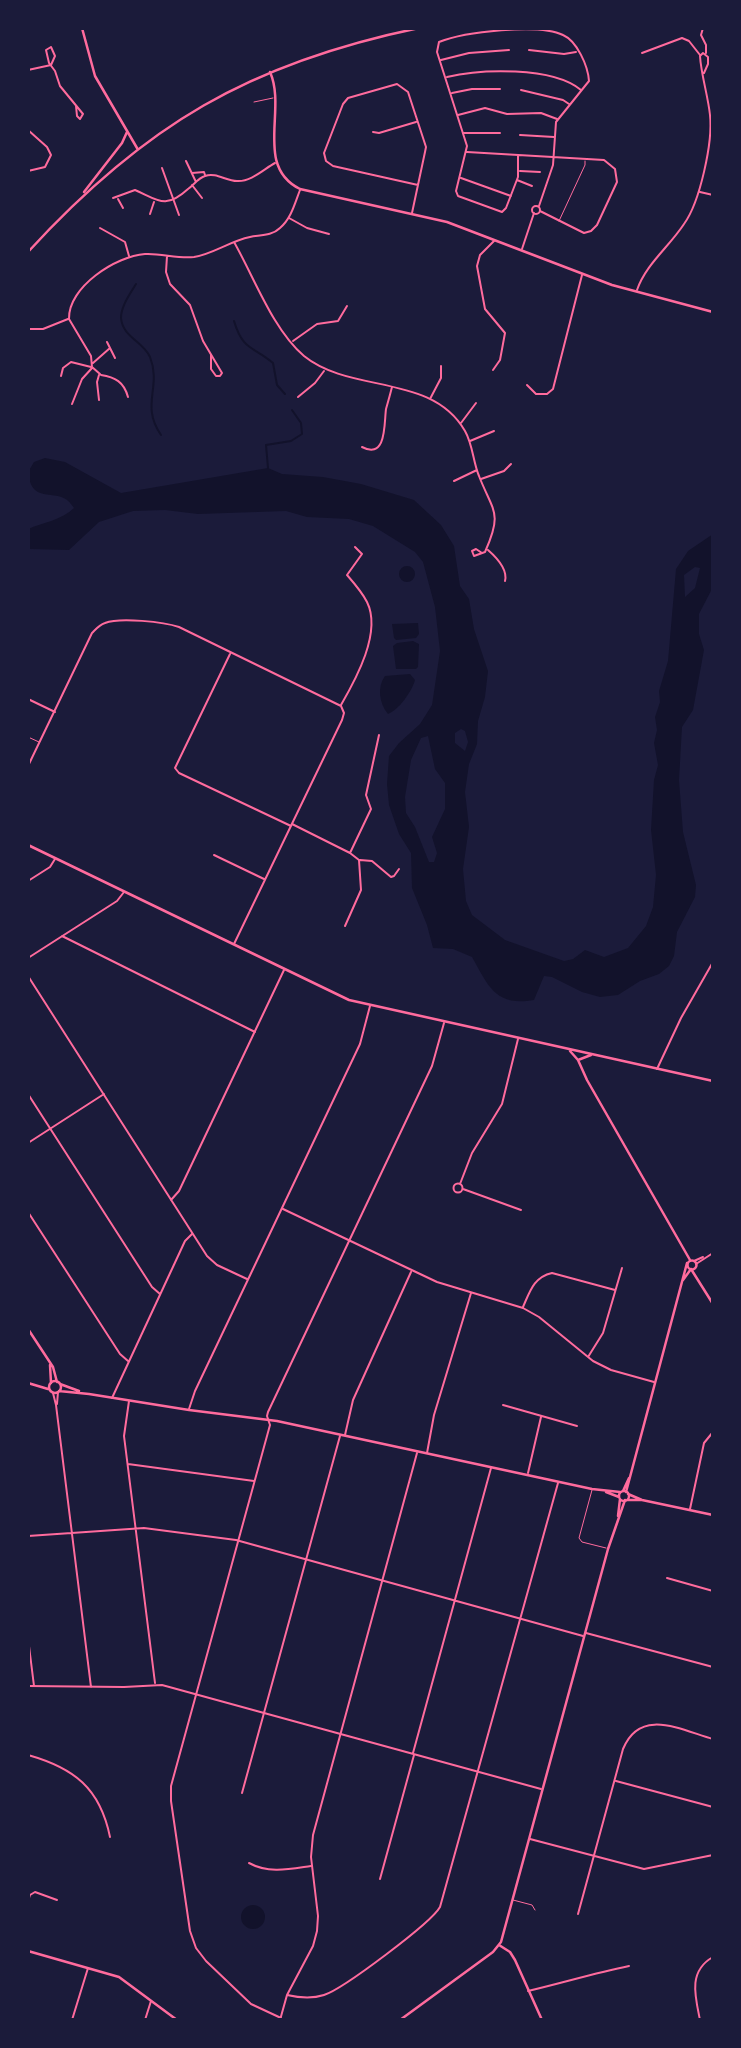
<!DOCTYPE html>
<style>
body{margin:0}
#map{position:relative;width:741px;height:2048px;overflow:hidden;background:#1b1b3a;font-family:"Roboto Condensed",sans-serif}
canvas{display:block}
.frame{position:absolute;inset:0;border:30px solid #1b1b3a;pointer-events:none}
</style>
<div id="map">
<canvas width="741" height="2048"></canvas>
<div class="frame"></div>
</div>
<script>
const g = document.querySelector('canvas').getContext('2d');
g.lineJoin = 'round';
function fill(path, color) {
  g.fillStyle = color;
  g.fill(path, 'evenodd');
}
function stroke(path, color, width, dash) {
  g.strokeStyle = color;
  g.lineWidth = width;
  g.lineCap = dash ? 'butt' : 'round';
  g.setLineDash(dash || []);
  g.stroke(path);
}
const water = new Path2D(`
 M45 458 65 462 121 493 268 468 282 474 323 477 361 484 414 500 441 525 454 546 460 586 469 599 474 629 488 671 485 697 478 721 477 744 469 764 465 792 469 827 463 869 466 901 472 915 505 940 564 961 573 959 585 950 604 957 628 948 646 926 653 907 656 875 651 830 654 780 658 765 654 743 657 730 655 717 660 702 659 691 668 661 676 569 688 551 713 534V587L699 614V634L704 650 693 710 682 727 679 780 683 832 696 885 695 897 677 932 674 956 669 966 659 974 640 981 618 995 600 997 582 992 552 977 544 976 534 1000C495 1007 488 985 472 957L453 949 433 948 427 925 412 888 411 853 399 834 389 805 387 784 389 756 399 743 420 724 432 705 440 651 435 607 423 562 415 552 373 526 349 519 307 517 286 511 198 514 165 510 133 511 99 522 69 550 28 549V529C44 522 62 520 74 508 60 483 32 509 28 472L34 462ZM695 567 700 568 695 588 685 597 684 575ZM461 729 465 731 468 742 465 751 455 743V733ZM428 736 435 769 445 783V809L432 837 437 853 434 862H429L415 827 406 813 405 797 411 760 421 738Z
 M399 574a8 8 0 1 1 16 0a8 8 0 1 1-16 0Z
 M418 623 419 634 416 638 396 640 394 638 392 624Z
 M413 641 419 644 418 667 416 669H396L393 646 397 643Z
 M410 674 415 680C412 691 399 710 388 714 379 703 377 687 385 676Z
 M241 1917a12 12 0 1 1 24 0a12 12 0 1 1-24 0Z`);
const stream = new Path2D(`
 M136 284C130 294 121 306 121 318 123 338 143 341 150 357 162 387 140 405 161 435
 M234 321C243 351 253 346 273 363L277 385 285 394
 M268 468 266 445 291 441 302 434 301 423 292 410`);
const service = new Path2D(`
 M254 102 273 98
 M559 221 585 165V161
 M28 737 39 742
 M592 1490 579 1538 582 1542 606 1548
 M513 1900 532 1905 535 1910`);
const minor = new Path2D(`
 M703 28 701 35 706 45V53
 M529 50 564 54 576 52
 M642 53 682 38 689 41 700 55
 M441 60 469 53 509 50
 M51 65 55 56 51 47 46 50 49 63 55 71 60 86 83 114 80 119
 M28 70 51 65
 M447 77C480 69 552 66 581 90
 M521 90 563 100 569 104
 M452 93 472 89H500
 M76 106 77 116 80 119
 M458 115 485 108 507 114 541 113 557 119
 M28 130 47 147 51 155 45 167 28 171
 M373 132 379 133 416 122
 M463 133H500
 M520 135 554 137
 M467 152 604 160 615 169 617 182 597 225 591 231 584 233 540 211
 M518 156V177L506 208 502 212 458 196 456 191 467 146 437 52 439 42C464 32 539 23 563 35 577 41 588 66 589 81L556 122 553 165 539 206
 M186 161 196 182
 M162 168 179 215
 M520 171 540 172
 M192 173 204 172 205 175
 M461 178 511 196
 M517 180 532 186
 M192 185 202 198
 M700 192 713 195
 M113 198 135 190C158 200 165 210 188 189 194 185 198 178 205 176 216 172 226 181 237 181 251 182 264 169 275 163
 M118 199 123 208
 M532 210a4 4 0 1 1 8 0a4 4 0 1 1-8 0Z
 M412 213 425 152 426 147 408 92 397 84 348 98 343 104 324 153 326 161 333 166 418 185
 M150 214 154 202
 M289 218 307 228 329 234
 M100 228 125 242 129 256
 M234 242C254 277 273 330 304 356 351 394 432 373 465 431 473 445 473 462 479 476 493 512 503 512 485 552L474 556 472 551 476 549 482 553
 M522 249 534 213
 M167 256 166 272 170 284 190 305 203 341 222 373 220 376H216L211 369V355
 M637 290C646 264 669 247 684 224 700 202 713 142 710 115 708 96 701 74 700 56L703 53 708 57V64L704 73
 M28 329H43L68 319
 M293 341 317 324 338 321 347 306
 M107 342 115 358
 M93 363 110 348
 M493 370 500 360 505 333 485 309 477 266 480 255 494 241
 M28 371V375
 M100 374 92 367 91 356 69 319C68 287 116 256 145 254 161 253 178 259 194 257 213 254 230 241 250 237 260 235 272 236 280 228 291 219 295 203 300 190
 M99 375 97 382 99 400
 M101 375C115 377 124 382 128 397
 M61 376 63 368 71 362 91 367
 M527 385 536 394H547L553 389 582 275
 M298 397 315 383 324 371
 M430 399 441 378V366
 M72 404 82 379 92 368
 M461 423 476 403
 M470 441 494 431
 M362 447C387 460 384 423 386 409 388 402 390 395 392 387
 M481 479 504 471 511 464
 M454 481 477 470
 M488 550C496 557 508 569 505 581
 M230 654 175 768 179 773 291 826
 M28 699 55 712
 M341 705C356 679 382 632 367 602 362 592 354 583 347 575L362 554 355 547
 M28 766 92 633C96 629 99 625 105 623 120 617 164 622 179 627L341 706
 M292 824 350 853 359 860
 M350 853 371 809 366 795 379 735
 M214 855 264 879
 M360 860 372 861 391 877 394 876 399 869
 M28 881 50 867 55 859
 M345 926 361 890 359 860
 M62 936 255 1032
 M234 944 342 720 344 713 341 706
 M28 958 117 901 124 892
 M28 976 207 1256 217 1265 247 1279
 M657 1069 681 1018 713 962
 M28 1094 152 1287 160 1294
 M28 1143 104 1094
 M453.5 1188a4.5 4.5 0 1 1 9 0a4.5 4.5 0 1 1-9 0Z
 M460 1184 472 1153 502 1104 518 1039
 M463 1189 521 1210
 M171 1200 179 1191 284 970
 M283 1209 437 1282 523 1308 539 1317 593 1361 611 1370 654 1382
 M28 1212 120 1354 128 1361
 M694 1261 703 1257
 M696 1264 713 1253
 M523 1307C530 1291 534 1277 552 1273L615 1290
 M588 1357 603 1333 622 1268
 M53 1393 56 1405 91 1687
 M112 1398 185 1241 192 1234
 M129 1401 124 1436 155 1683
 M57 1404 58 1392
 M503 1405 577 1426
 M189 1409 195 1391 360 1044 370 1006
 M345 1435 353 1400 411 1272
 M427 1453 434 1415 471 1293
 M128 1464 254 1481
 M528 1473 541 1417
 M690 1509 704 1443 713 1432
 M28 1536 144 1528 236 1540 583 1636
 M667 1578 713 1591
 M586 1633 713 1667
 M28 1638 34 1686
 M28 1686 124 1687 162 1685 541 1789
 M413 1753 491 1468
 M28 1755C74 1768 100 1788 110 1837
 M616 1781 713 1807
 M242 1793 340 1436
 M530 1839 644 1869 713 1855
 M249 1863C269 1874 290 1869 311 1866
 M380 1879 414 1755
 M28 1901 30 1895 35 1892 57 1900
 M578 1914 623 1749C640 1707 681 1730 713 1739
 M528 1991C562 1983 595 1973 629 1966
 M287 1995C300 1998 312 1999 324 1995 343 1989 431 1923 440 1907L558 1483
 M281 2018 251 2004 206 1961 196 1948 190 1931 171 1801V1786L270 1425 267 1416 268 1412 432 1066 444 1023
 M72 2020 88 1968
 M145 2020 151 2001
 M280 2020 287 1995 313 1946 317 1931 318 1916 311 1857 313 1835 417 1453
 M700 2020C695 1996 688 1971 713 1957`);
const tertiary = new Path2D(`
 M270 72C287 110 254 166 300 189L447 222 612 285 713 312
 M683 1280 691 1269
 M28 1329 53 1367 57 1382
 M50 1365 51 1383
 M49 1387a6 6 0 1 1 12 0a6 6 0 1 1-12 0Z
 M28 1383 48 1389
 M60 1384 79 1391
 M59 1391 89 1394 189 1410 277 1421 592 1489 620 1492
 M623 1491 629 1478
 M619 1496a5 5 0 1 1 10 0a5 5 0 1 1-10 0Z
 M606 1492 619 1497
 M626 1492 687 1263
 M628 1494 642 1500 713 1515
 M628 1500H642
 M618 1516 620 1499
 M499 1945 510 1952 515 1960 542 2020
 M28 1951 119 1977 177 2020
 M400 2020 493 1952 501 1942 608 1549 625 1500`);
const secondary = new Path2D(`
 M82 28 95 76 137 148
 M84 192 122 143 127 132
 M28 252C144 125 250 63 419 28
 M28 845 349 1000 713 1081
 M570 1051 578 1060 587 1080 690 1260
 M578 1060 591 1055
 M687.5 1265a4.5 4.5 0 1 1 9 0a4.5 4.5 0 1 1-9 0Z
 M691 1269 713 1304`);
fill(water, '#12122b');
stroke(stream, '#12122b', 2);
stroke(service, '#ff6b9d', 1);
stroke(minor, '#ff6b9d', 2);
stroke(tertiary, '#ff6b9d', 2.5);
stroke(secondary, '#ff6b9d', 2.5);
</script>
